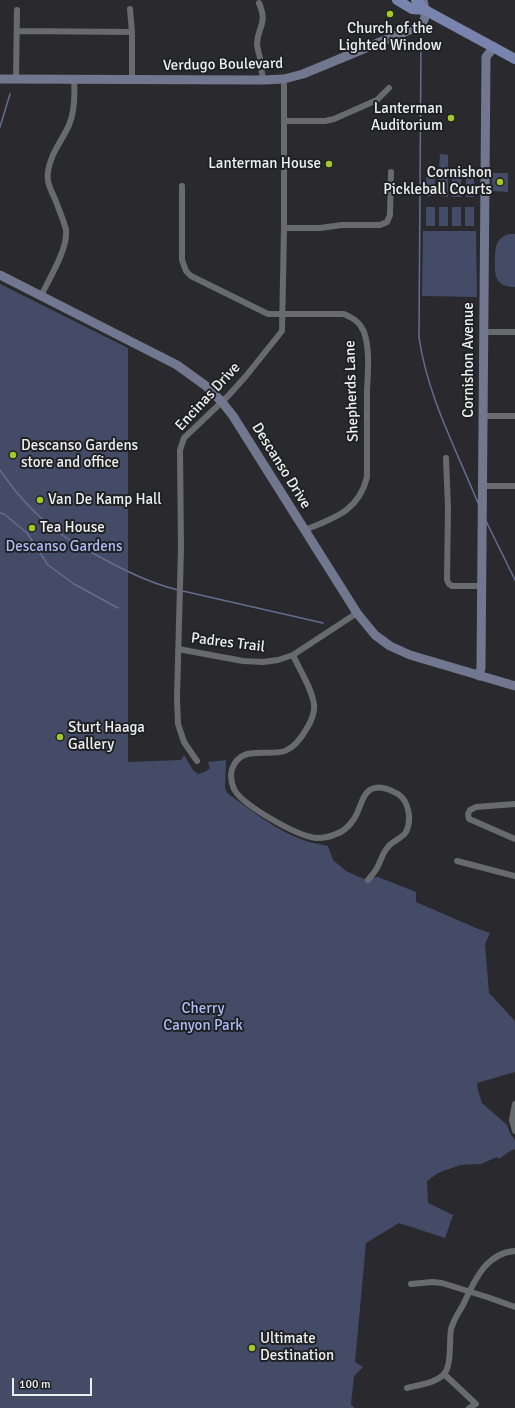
<!DOCTYPE html>
<style>
body{margin:0}
#map{position:relative;width:515px;height:1408px;overflow:hidden;background:#2a2a2e;font-family:Signika,sans-serif}
canvas{display:block}
.scale{position:absolute;left:12px;top:1378px;width:80px;height:18px;box-sizing:border-box;border:2px solid #efeff1;border-top:0;padding-left:5px;font-size:12px;line-height:14px;white-space:nowrap;color:#efeff1;-webkit-text-stroke:3px #202124;paint-order:stroke}
</style>
<div id="map">
<canvas width="515" height="1408"></canvas>
<div class="scale">100 m</div>
</div>
<script>
const g = document.querySelector('canvas').getContext('2d');
g.lineJoin = 'round';
function fill(path, color) {
  g.fillStyle = color;
  g.fill(path, 'evenodd');
}
function stroke(path, color, width, dash) {
  g.strokeStyle = color;
  g.lineWidth = width;
  g.lineCap = dash ? 'butt' : 'round';
  g.setLineDash(dash || []);
  g.stroke(path);
}
function label(font, color, halo, rows, align = 'center') {
  g.font = font + ' Signika,sans-serif';
  g.lineWidth = 4;
  g.setLineDash([]);
  g.textBaseline = 'middle';
  g.strokeStyle = halo;
  g.fillStyle = color;
  for (const [text, x, y, turn = 0] of rows) {
    g.save();
    g.translate(x, y);
    g.rotate((+turn || 0) * Math.PI / 180);
    g.textAlign = isNaN(turn) ? turn : align;
    if (halo) g.strokeText(text, 0, 0);
    g.fillText(text, 0, 0);
    g.restore();
  }
}
const green = new Path2D(`
 M440 154 448 155V172L439 171Z
 M492 173H508V192L492 191Z
 M426 177 435 178V196H426Z
 M439 178H448V197L439 196Z
 M452 178H461V197H452Z
 M466 178H474V197H466Z
 M426 207H435V226H426Z
 M439 207H448V226H439Z
 M452 207H461V226H452Z
 M465 207H474V226H465Z
 M423 231H476L477 297 422 296Z
 M509 234H515V287C497 287 494 277 495 262 495 249 495 238 509 234Z
 M0 284 128 348V762L181 760 184 755 193 770 198 774 207 771 208 769H210L208 762 226 760 225 788 227 793C251 810 275 830 303 840 311 843 320 844 328 846L333 860 346 871 364 879 378 877 416 892V902L476 928 490 933 485 944 489 993 515 1021V1072L477 1083 478 1090 482 1103 507 1125 510 1133 515 1140V1149L510 1151 499 1159 497 1157 481 1164 460 1165 438 1173 427 1181 428 1203 453 1215 445 1238 399 1223 366 1243 355 1362 363 1367 354 1376 351 1404 354 1408H0Z`);
const stream = new Path2D(`
 M421 43 419 337C427 395 456 449 478 503
 M0 127 10 94
 M0 470C18 497 41 521 68 539 82 548 97 555 111 563 132 574 155 585 179 590
 M0 513 4 514 27 533 48 565 74 584 118 608
 M486 521 515 580
 M183 591 323 623`);
const street = new Path2D(`
 M259 3C268 24 258 26 257 43 257 48 259 53 260 58 261 66 262 73 263 80
 M130 9 132 32V80
 M17 31 132 32
 M16 79 17 10
 M285 121H325L334 119 377 100 389 88
 M182 186V260L186 271 191 276 268 314H344C353 318 360 322 364 332 370 349 368 372 367 390 367 419 367 448 367 477 359 511 334 518 305 530
 M284 228H320L342 225H380L387 222 390 215 391 172
 M41 296C49 279 68 249 66 230 64 221 60 213 57 204 53 193 46 184 48 172 50 154 62 141 69 125 75 111 75 94 74 79
 M483 332H515
 M483 416H515
 M446 458 448 507 447 580 449 584 452 586H482
 M482 486H515
 M178 649 243 661 263 662 278 660 293 655 357 613
 M293 655C300 671 312 688 314 705 315 712 311 722 307 728 302 737 295 747 285 751 266 757 241 744 232 769 230 776 231 782 234 789 242 805 297 836 316 838 322 838 330 837 336 834 343 832 350 825 354 819 361 809 362 790 375 788 383 786 391 790 398 794 409 801 412 820 406 832 403 838 392 841 388 847 383 852 381 860 378 866 376 871 371 876 368 880
 M197 761 184 742 178 724 177 698 181 548 180 450 184 438 228 396 246 376 282 331 284 228V79
 M515 804 476 807 470 810 468 814 469 819 474 821 515 839
 M457 861 515 876
 M515 1104 512 1120 515 1131
 M411 1284 432 1282 442 1283 487 1297 515 1307
 M444 1374 476 1404 469 1408
 M407 1388C418 1385 436 1383 444 1374 452 1365 449 1341 451 1329 453 1321 459 1312 463 1305 474 1282 485 1253 515 1251`);
const secondary = new Path2D(`
 M0 79 263 80 284 79 303 74 419 26C428 20 425 10 423 0
 M0 275 177 365 206 386 222 402 233 416 357 613 375 635 390 646 410 655 515 686
 M479 676 481 668 486 57 494 47`);
const primary = new Path2D(`
 M397 0 412 9 425 10
 M416 0 425 10 515 59`);
const markers = [
 [390,14,4,"#a4c825"],
 [451,118,4,"#a4c825"],
 [329,164,4,"#a4c825"],
 [500,182,4,"#a4c825"],
 [13,455,4,"#a4c825"],
 [40,500,4,"#a4c825"],
 [32,528,4,"#a4c825"],
 [60,737,4,"#a4c825"],
 [252,1348,4,"#a4c825"]
];
const poiNames = [
 ["Church of the",390,29,"center"],
 ["Lighted Window",390,46,"center"],
 ["Lanterman",443,109,"right"],
 ["Auditorium",443,126,"right"],
 ["Lanterman House",321,164,"right"],
 ["Cornishon",492,173,"right"],
 ["Pickleball Courts",492,190,"right"],
 ["Descanso Gardens",21,446],
 ["store and office",21,463],
 ["Van De Kamp Hall",48,500],
 ["Tea House",40,528],
 ["Sturt Haaga",68,728],
 ["Gallery",68,745],
 ["Ultimate",260,1339],
 ["Destination",260,1356]
];
const streetNames = [
 ["Verdugo Boulevard",223,65,-1],
 ["Cornishon Avenue",469,360,-90],
 ["Shepherds Lane",352,391,-92],
 ["Encinas Drive",208,397,-47],
 ["Descanso Drive",281,466,58],
 ["Padres Trail",228,643,7]
];
const parkNames = [
 ["Descanso Gardens",64,547],
 ["Cherry",203,1009],
 ["Canyon Park",203,1026]
];
fill(green, '#434b67');
stroke(stream, '#646d8e', 1.5);
stroke(street, '#696a6e', 6);
stroke(secondary, '#71778e', 9);
stroke(primary, '#7984ae', 10);
for (const [x, y, r, color] of markers) {
  const dot = new Path2D();
  dot.arc(x, y, r, 0, 2 * Math.PI);
  g.fillStyle = color;
  g.fill(dot);
  stroke(dot, '#202124', 1.5);
}
label('15px', '#efeff1', '#202124', poiNames, 'left');
label('15px', '#efeff1', '#202124', streetNames);
label('15px', '#acbcf6', '#202124', parkNames);
</script>
